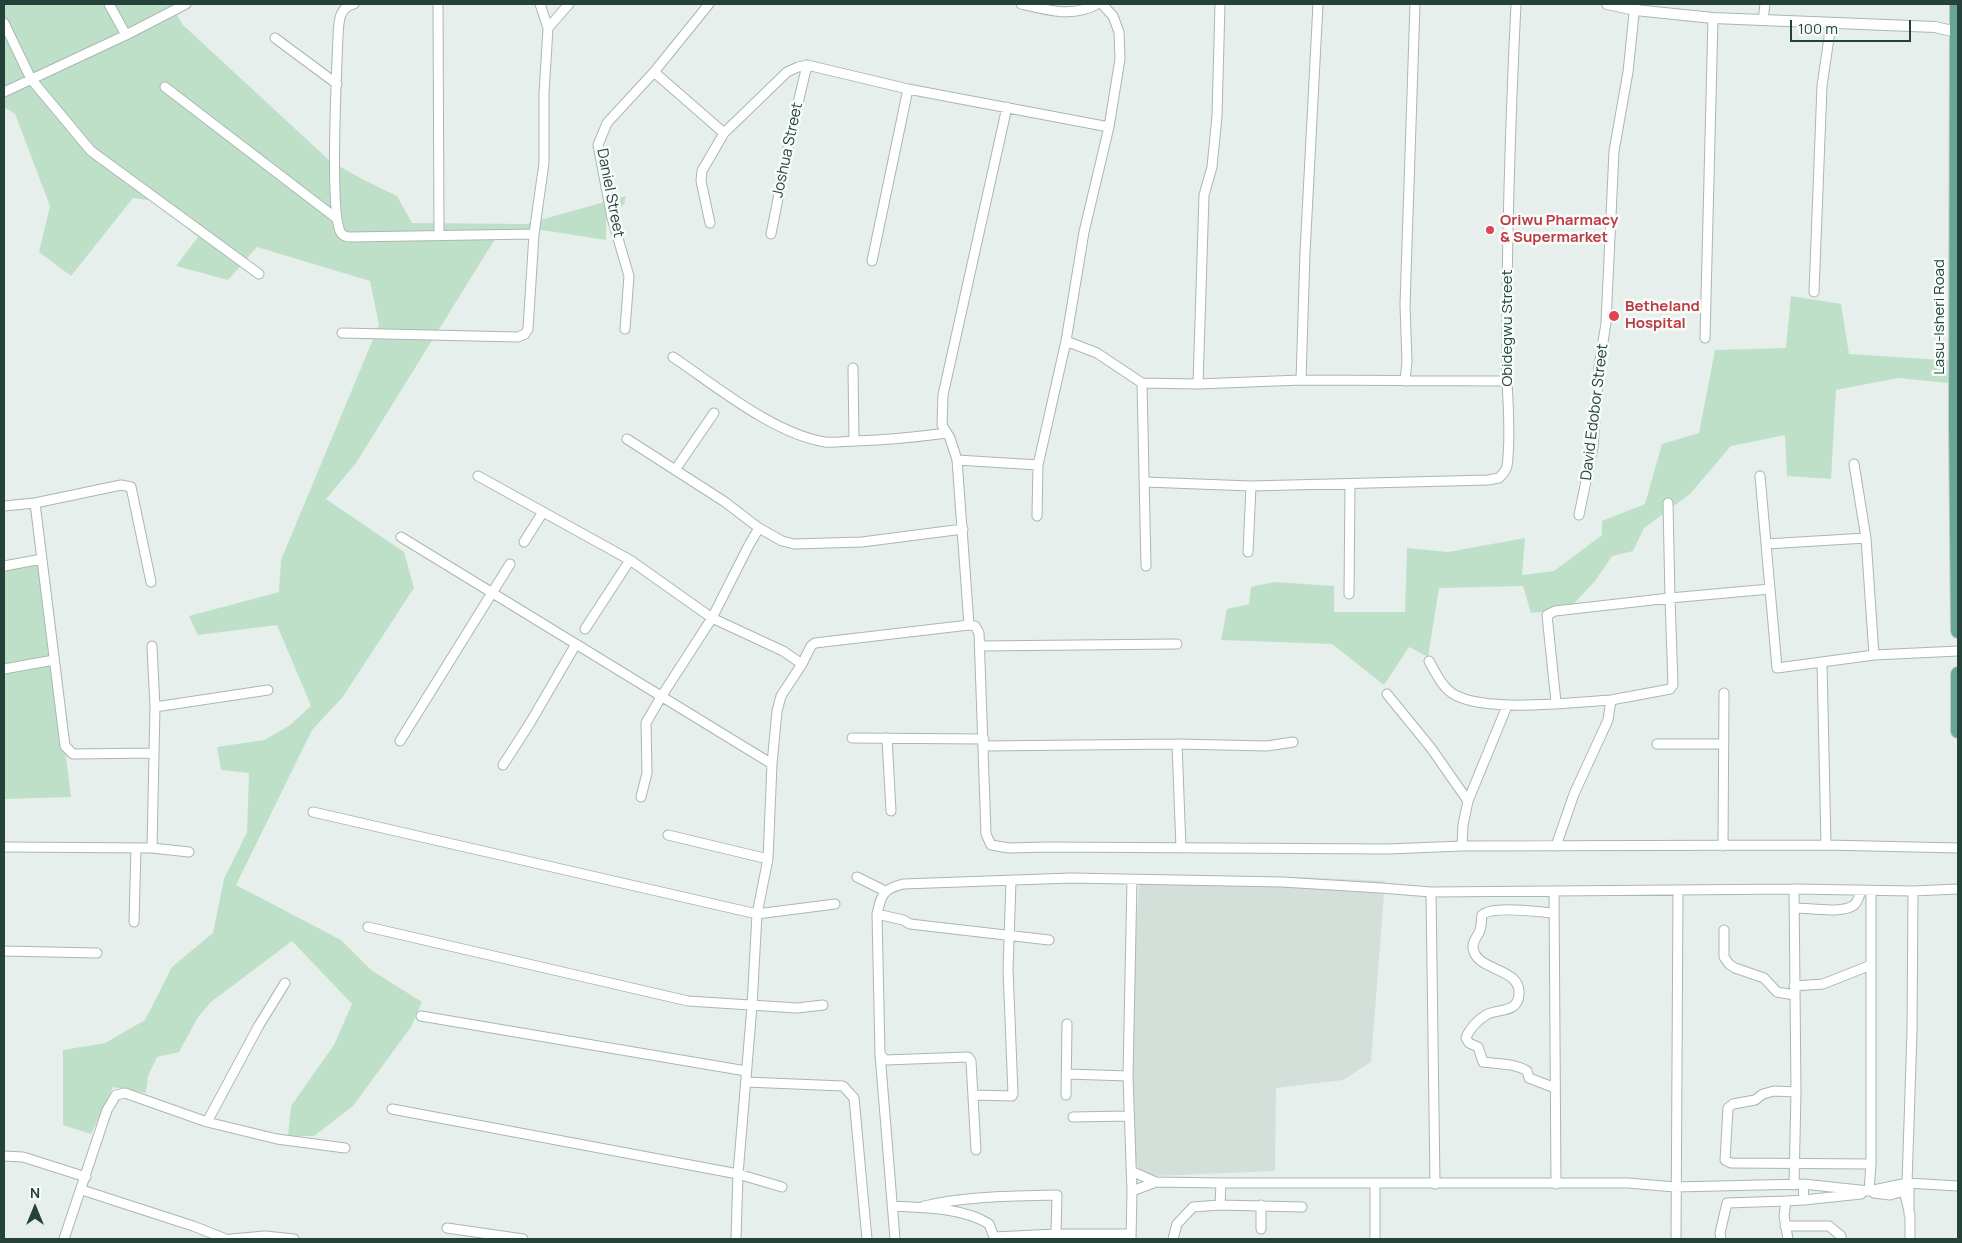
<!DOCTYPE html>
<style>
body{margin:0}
#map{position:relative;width:1962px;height:1243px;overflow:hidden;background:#e6efeb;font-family:Manrope,sans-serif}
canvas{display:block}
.frame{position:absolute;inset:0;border:5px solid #24423a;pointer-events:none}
.north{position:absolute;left:10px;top:1183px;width:50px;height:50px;-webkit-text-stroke:4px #f7fbf9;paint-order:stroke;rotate:0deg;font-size:14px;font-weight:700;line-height:20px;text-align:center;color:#24423a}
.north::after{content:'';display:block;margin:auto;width:18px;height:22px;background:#24423a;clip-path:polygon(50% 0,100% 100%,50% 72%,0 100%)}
.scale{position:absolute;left:1790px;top:20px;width:121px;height:22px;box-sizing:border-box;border:2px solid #24423a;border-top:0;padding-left:6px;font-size:15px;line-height:18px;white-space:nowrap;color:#24423a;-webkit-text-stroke:4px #f7fbf9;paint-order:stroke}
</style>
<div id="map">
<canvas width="1962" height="1243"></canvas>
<div class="frame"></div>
<div class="north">N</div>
<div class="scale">100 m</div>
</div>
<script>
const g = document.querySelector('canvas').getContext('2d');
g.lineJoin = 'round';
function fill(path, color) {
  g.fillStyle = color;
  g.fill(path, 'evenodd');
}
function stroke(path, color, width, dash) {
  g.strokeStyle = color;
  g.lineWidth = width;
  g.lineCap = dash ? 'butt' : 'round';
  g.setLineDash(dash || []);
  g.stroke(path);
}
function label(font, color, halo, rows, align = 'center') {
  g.font = font + ' Manrope,sans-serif';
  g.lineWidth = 5;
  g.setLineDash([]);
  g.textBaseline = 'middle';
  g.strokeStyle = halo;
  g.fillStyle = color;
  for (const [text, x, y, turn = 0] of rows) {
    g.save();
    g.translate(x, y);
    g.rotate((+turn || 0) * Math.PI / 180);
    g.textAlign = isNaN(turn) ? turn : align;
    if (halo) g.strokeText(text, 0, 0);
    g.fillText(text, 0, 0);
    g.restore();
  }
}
const built = new Path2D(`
 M1151 876 1297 877 1385 881 1371 1062 1343 1080 1276 1088 1275 1171 1153 1176 1138 1168 1133 1151 1132 1016 1139 882Z`);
const green = new Path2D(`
 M4 4H170L183 25 330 161 364 180 397 196 412 223 526 224 626 196 624 204 606 219V240L542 230 495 239 356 463 326 499 404 552 414 588 342 698 312 730 236 885 341 940 371 970 422 1002 411 1027 353 1106 314 1136H288L291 1106 334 1045 352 1004 292 941 211 1002 198 1017 179 1052 157 1057 148 1076 146 1093 113 1087 91 1134 63 1125V1050L105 1043 145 1020 172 967 213 933 224 879 247 832 249 773 221 770 217 747 264 740 289 726 311 706 277 625 198 635 189 616 279 592 281 560 379 325 370 281 257 247 228 280 176 266 198 237 154 201 133 198 71 276 39 252 50 206 15 114 4 107Z
 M1791 296 1841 304 1849 354 1958 361V384L1898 378 1836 390 1831 479 1787 476 1785 435 1731 446 1690 494 1644 528 1633 551 1612 556 1595 581 1569 609 1531 613 1523 586 1439 588 1428 657 1409 647 1384 685 1332 644 1221 640 1227 609 1249 604 1251 587 1274 582 1334 586V612H1405L1407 548 1448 552 1525 538 1522 575 1554 571 1602 535V521L1645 504 1662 444 1699 433 1715 350 1786 348Z
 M41 557 71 797 4 799V565Z`);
const minor = new Path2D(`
 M109 4 126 35
 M354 4C338 8 339 22 338 36 337 66 329 216 341 233 343 236 347 237 351 237L534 234
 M438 4 439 236
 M1021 4C1046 10 1073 18 1097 4
 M1763 20 1765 4
 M4 23 31 79 91 151 259 274
 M548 28 569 4
 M275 38 337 84
 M654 72 724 133 702 171 701 181 710 223
 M165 87 336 218
 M4 92 126 35 186 4
 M1007 107 943 395 942 425 950 438 957 460 969 625 975 626 979 633 986 834 991 845 1009 848 1048 847 1388 849 1462 846 1826 845 1958 848
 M724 133 787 72 798 67 807 65 908 89 1109 127
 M771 234 791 133 807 65
 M872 261 908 89
 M1814 292 1822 86 1831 24
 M625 329 629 276 612 218 598 145 607 123 654 72 709 4
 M342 333 518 337 525 334 528 329 534 234 544 163V93L548 28 540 4
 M1705 338 1713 18
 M1066 341 1097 353 1142 383 1198 384 1301 380 1507 381
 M673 357C716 386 774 434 825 442 835 443 846 441 856 441 886 440 917 437 947 433
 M853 368 854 441
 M1301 380 1305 253 1318 4
 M1405 381 1407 361 1405 305 1415 4
 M1142 383 1146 566
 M1198 384 1204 195 1212 167 1217 116 1220 4
 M627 439 725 502 759 528
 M957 460 1038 465
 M1854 464 1866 538 1874 655
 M675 470 714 413
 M478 476 630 560 712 618 783 651 802 664 811 646 815 643 969 625
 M1760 476 1770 589
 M1145 482 1251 486 1488 480 1499 478C1503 474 1506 471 1507 466 1511 440 1508 405 1507 379 1506 254 1510 128 1516 4
 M35 503 65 746 73 754 153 753
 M4 506 35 503 121 485 131 487 151 582
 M1579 515 1593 447 1599 367 1606 323 1614 151 1628 72 1635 4
 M1037 516 1038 465 1066 341 1084 232 1109 127 1120 59 1119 32 1113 16 1102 4
 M401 537 772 764
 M524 542 543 512
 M1766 544 1866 538
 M1248 552 1251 486
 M4 566 42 559
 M1349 594 1350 484
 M585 629 630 560
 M980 646 1177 644
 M1429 661C1434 670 1440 683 1448 690 1474 715 1575 702 1611 700
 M1822 662 1826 845
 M4 669 54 660
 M1387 694 1431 748 1468 801
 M1556 702 1547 615 1555 611 1670 598 1668 503
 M155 707 268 690
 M852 738 984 739
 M887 738 891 811
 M400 741 510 564
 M1177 744 1181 848
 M1657 744H1724
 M984 746 1177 744 1267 746 1293 742
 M503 765 530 723 576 644
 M641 797 647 773 646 723 661 697 712 618 749 545 759 528 782 541 794 544 862 542 963 529
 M313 812 757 914 835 904
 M668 835 768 859
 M1462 846 1463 825 1468 801 1507 706
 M1556 846 1574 794 1608 720 1611 700 1665 690 1670 689 1673 685 1670 598 1770 589 1777 668 1874 655 1958 651
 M1723 846 1724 693
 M4 847 152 848 155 707 152 646
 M152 848 189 852
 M857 877 885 891
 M1431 892 1435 1184
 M1554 893 1556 1184
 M1795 908C1810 908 1843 914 1854 905 1858 902 1859 896 1861 891
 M1554 913C1538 912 1493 905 1482 915 1481 920 1482 925 1480 930 1478 937 1472 940 1473 948 1476 972 1521 967 1519 994 1518 1014 1498 1008 1486 1015 1479 1019 1469 1029 1466 1038L1469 1043 1478 1047 1483 1062C1497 1064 1514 1063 1527 1071L1529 1078 1555 1088
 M877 914 903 920 910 924 1049 940
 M134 922 136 848
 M368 927 688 1001 797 1008 823 1005
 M1724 930V957L1729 964 1735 968 1764 978 1777 992 1794 995
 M4 951 97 953
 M1794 986 1823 984 1871 965
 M421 1016 746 1071
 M880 1054 895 1239
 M1067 1074 1128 1076
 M746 1082 843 1086 854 1098 867 1239
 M1796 1092 1774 1091 1763 1094 1755 1100 1733 1104 1728 1108 1725 1160 1731 1163 1871 1164
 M973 1095 1012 1096 1013 1094 1008 969 1011 881
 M1066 1095 1067 1024
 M392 1109 738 1174 782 1187
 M1073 1117 1128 1116
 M207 1122 277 1139 345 1148
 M976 1150 971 1061 968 1057 885 1060 880 1054 877 914C881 895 883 889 903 884L1071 878 1282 882 1381 888 1431 892 1794 889 1913 891 1958 889
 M4 1156 23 1157 86 1177
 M1131 1171 1156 1182 1221 1183H1628L1675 1187 1803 1184 1869 1191 1907 1183 1958 1186
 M1794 1185 1796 1092 1794 889
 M82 1190 193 1226 226 1239
 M1132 1191 1156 1182
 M1869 1191 1871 1164V892
 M1874 1193 1890 1195 1904 1191 1910 1215V1239
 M1804 1200 1861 1194
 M1220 1205 1221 1183
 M1261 1205V1229
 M892 1206C923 1208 962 1207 989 1224L994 1237 1056 1234H1131
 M924 1206C968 1196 1012 1196 1057 1195L1056 1234
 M1909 1214V1186L1907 1183 1912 1032 1913 891
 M1785 1226H1829L1841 1236V1239
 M447 1228 523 1239
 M64 1239 107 1110 116 1095 125 1093 207 1122 258 1027 285 983
 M231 1239 265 1236 294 1239
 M736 1239 738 1174 752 1006 757 914 768 859 772 764 777 711 781 696 802 664
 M1131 1239 1132 1191 1128 1076 1132 880
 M1173 1239 1177 1224 1193 1207 1220 1205 1302 1207
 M1375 1239V1184
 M1676 1239 1678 891
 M1721 1239 1720 1233 1727 1203 1786 1201
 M1788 1239 1784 1216 1786 1201 1804 1200 1803 1184`);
const tertiary = new Path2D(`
 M1607 4 1635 10 1713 18 1935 27 1957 32`);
const primary = new Path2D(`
 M1957 4 1956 424 1958 631
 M1958 674V731`);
const markers = [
 [1490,230,5,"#e0444e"],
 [1614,316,6,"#e0444e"]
];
const streetNames = [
 ["Joshua Street",788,150,-78],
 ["Daniel Street",610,193,79],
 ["Lasu-Isheri Road",1940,317,-90],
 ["Obidegwu Street",1508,328,-90],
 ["David Edobor Street",1595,412,-83]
];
const healthNames = [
 ["Oriwu Pharmacy",1500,221],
 ["& Supermarket",1500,238],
 ["Betheland",1625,307],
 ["Hospital",1625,324]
];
fill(built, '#d4dfda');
fill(green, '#bfe0c8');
stroke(minor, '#a8b8b2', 11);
stroke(tertiary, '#a8b8b2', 12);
stroke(primary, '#c2cac8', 16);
stroke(minor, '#fff', 9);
stroke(tertiary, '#fff', 10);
stroke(primary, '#6aa596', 14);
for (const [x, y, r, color] of markers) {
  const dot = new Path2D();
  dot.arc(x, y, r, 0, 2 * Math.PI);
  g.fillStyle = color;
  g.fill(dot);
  stroke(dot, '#f7fbf9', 2);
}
label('15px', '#24423a', '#f7fbf9', streetNames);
label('bold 15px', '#be3a42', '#f7fbf9', healthNames, 'left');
</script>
